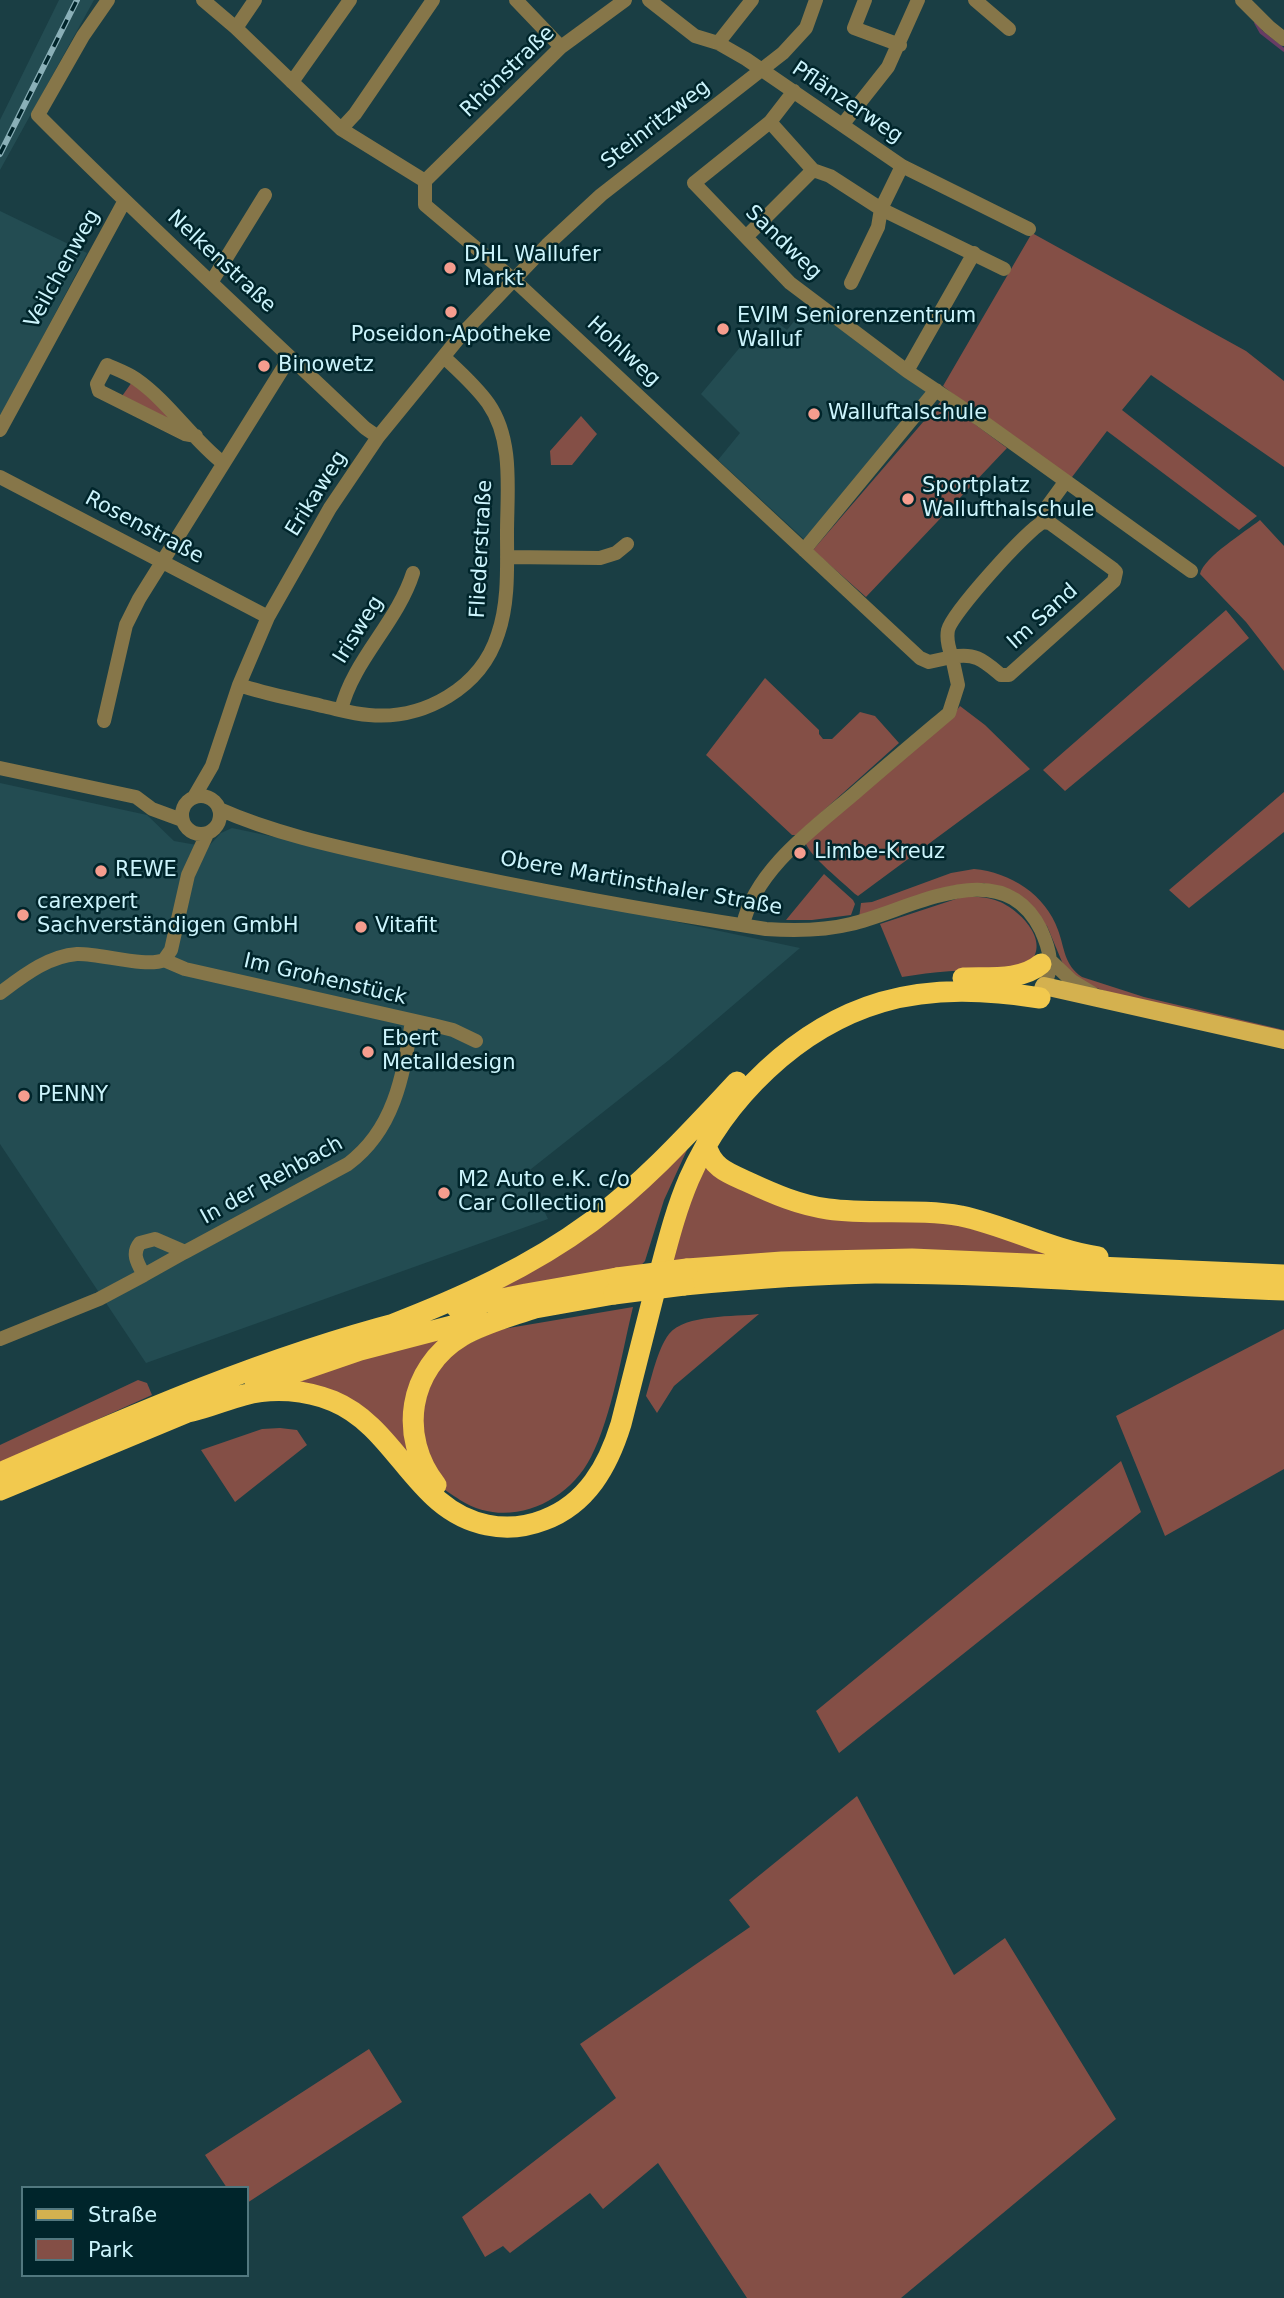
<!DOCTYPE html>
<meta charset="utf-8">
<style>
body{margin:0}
#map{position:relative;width:1284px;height:2298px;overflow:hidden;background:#1a3e44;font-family:"DejaVu Sans",sans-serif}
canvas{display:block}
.legend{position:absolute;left:21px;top:2186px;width:228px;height:91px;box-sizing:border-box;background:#00252b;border:2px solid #52787f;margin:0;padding:9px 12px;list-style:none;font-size:21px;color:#ccf4fc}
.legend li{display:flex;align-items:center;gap:14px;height:35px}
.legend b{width:35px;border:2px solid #52787f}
</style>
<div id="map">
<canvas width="1284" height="2298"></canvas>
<ul class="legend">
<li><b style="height:9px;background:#d4b14f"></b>Straße</li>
<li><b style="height:19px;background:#844f46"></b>Park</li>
</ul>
</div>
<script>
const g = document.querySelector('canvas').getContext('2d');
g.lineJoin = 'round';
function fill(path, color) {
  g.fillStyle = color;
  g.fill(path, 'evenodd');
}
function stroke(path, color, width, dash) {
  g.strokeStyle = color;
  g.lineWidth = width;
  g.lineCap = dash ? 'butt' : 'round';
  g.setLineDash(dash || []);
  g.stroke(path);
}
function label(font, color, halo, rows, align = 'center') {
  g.font = font + ' "DejaVu Sans",sans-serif';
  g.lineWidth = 5;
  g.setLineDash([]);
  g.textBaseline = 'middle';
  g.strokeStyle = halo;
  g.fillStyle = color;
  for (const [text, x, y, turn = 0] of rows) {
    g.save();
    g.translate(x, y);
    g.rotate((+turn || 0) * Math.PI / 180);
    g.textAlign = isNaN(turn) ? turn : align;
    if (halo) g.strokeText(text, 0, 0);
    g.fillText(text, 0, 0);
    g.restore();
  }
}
const built = new Path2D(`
 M59 0H94L0 170V120Z
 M0 211 87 253 0 418Z
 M808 304 929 388 807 542 718 460 740 433 701 394 767 315 787 330Z
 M0 783 147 815 174 841 208 847 221 833 232 828 800 948 669 1060 526 1173 548 1219 146 1363 0 1144Z`);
const green = new Path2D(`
 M1032 233 1246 351 1284 381V467L1151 375 1122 410 1257 516 1239 530 1107 431 1069 481 994 427 943 386Z
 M132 382 186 431 120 399Z
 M942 400 1007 448 866 597 813 550Z
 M581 416 597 434 572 465H551L550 451Z
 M1260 520 1284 546V671L1246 622 1200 574C1204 557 1245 532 1260 520Z
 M1226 610 1249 638 1065 791 1043 770Z
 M765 678 819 730V734L823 739H832L860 712 875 716 899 743 796 835H792L706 755Z
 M960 706 985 725 1030 769 858 896 855 894C842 881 811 858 805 842L954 714Z
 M1284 792V832L1189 908 1169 890Z
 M974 869C1010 872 1046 895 1058 930 1065 949 1064 965 1082 977L1144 997 1284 1030V1035L1108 992 1082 983 1065 969 1047 926 984 883 952 886 859 918 861 903 872 902 951 873Z
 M824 874 853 900 855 904 851 915 812 920H786Z
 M962 897C973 897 984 896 995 900 1015 906 1048 936 1033 959 1030 963 1024 967 1020 970 980 969 942 970 902 977L880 924Z
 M693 1137 664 1200 645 1261 637 1270 482 1291Z
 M705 1158 759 1193 928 1217 1080 1258 664 1264Z
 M633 1307C622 1352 612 1416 591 1457 567 1504 507 1530 460 1500 453 1495 443 1490 439 1483 429 1467 422 1441 415 1423L442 1357 497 1330Z
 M759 1314 674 1386 657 1413 646 1396C652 1377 657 1350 669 1334 685 1314 735 1317 759 1314Z
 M1284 1329V1469L1165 1536 1116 1416Z
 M459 1332 431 1357 414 1460 379 1429 271 1387 310 1374Z
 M138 1380 147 1383 152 1395 0 1463V1445Z
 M280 1428 297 1430 307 1445 235 1502 201 1450 262 1429Z
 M1121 1461 1141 1512 839 1753 816 1711Z
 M857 1796 954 1975 1005 1938 1116 2119 901 2298H747L658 2163 603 2209 590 2193 510 2253 503 2246 485 2257 462 2217 616 2098 580 2044 750 1927 729 1900Z
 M369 2049 402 2102 247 2203V2188H227L205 2155Z`);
const stream = new Path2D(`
 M1256 23 1261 32 1284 50`);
const minor = new Path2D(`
 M108 0 83 36 38 115C144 222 256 324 365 428L378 437
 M203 0 236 28 341 129 425 181V205L514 280 920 658 929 662 952 657 958 685 949 713C917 740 886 766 855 793 814 828 755 870 743 925
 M516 0 561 47
 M649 0 695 36 718 43 746 59 902 166 1029 229
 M865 0 854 28 900 45
 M975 0 1009 29
 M1242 0 1269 27 1284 39
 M236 28 255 0
 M718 43 752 0
 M292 82 350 0
 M794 91 770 122 694 183 790 283 907 371 982 421 1191 571
 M770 122 813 170
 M843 124 888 67 918 0
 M341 129 355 114 433 0
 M425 181 561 47 625 0
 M746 237 813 170 830 176 881 209 1004 269
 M212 281 265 195
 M851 283 878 227 881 209 902 166
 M907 371 974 253
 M0 430 124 202
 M196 436 185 434 99 391 97 384 107 365C116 369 127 373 136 379 169 402 192 439 223 463
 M0 477 268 617
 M1043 522 1050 523 1113 569 1116 572 1114 581 1009 675H1001C984 661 975 652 952 657 949 649 946 640 948 630 952 613 1027 530 1043 522Z
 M1043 522 1044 511 1063 485
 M804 550 936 390
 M507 557 600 558 616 553 627 544
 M239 685C266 694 294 699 322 706 337 709 353 714 369 715 424 720 481 688 498 634 509 602 507 566 507 533 507 491 514 440 488 403 476 386 460 372 444 357
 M341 710C353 660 397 623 413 573
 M104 721 126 625 139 599 290 357
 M0 768 136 797 152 809 182 820
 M182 815a19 19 0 1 1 38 0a19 19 0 1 1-38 0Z
 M194 797 212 766 239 685 268 617 330 508 378 437 462 334 547 245 601 195 783 53 806 28 816 0
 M219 809C282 837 353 850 419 865 534 890 650 911 766 929 795 931 823 931 851 924 911 910 1002 851 1041 930 1050 950 1054 966 1044 986
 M164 960 185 969 433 1025 453 1030 476 1041
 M164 960 171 950 188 875 207 834
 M1052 962 1072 981 1092 993
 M0 993C23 976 48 956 77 954 99 953 146 968 164 960
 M185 1252 144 1275C138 1264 131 1254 140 1243L155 1239 185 1252 348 1164C395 1129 403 1075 412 1021
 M0 1339 99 1299 144 1275`);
const major = new Path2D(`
 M1040 998 1044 986 1284 1040`);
const highway = new Path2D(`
 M963 978C989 977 1021 981 1041 964
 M706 1145C712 1168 728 1173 748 1182 774 1194 799 1205 828 1209 872 1215 917 1208 961 1216 1008 1226 1051 1250 1098 1257
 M687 1269 782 1262 912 1259 1284 1275
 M684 1285C747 1279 811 1274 875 1273 1011 1273 1148 1286 1284 1290
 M457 1308 526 1294 617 1278
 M524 1310 614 1294
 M391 1325C461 1298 530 1267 591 1222 645 1182 691 1131 737 1082
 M255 1386 360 1350 479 1319
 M188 1412C208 1408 225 1400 244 1395 273 1387 306 1390 333 1401 398 1428 415 1511 487 1525 506 1529 526 1527 544 1520 587 1504 608 1466 621 1424 633 1378 644 1332 656 1286 666 1250 674 1214 689 1179 724 1099 797 1027 882 1002 934 987 988 990 1040 998
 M0 1473C131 1416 263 1358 402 1322
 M436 1485C398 1437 408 1368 462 1336 484 1323 512 1316 537 1307
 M0 1490 202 1406`);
const rail = new Path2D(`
 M0 154 77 0`);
const highwayBridge = new Path2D(`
 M617 1278 687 1269
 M614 1294 684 1285`);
const markers = [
 [450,268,7,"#f59d8e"],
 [451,312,7,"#f59d8e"],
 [723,329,7,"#f59d8e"],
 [264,366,7,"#f59d8e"],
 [814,414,7,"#f59d8e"],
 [908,499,7,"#f59d8e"],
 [800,853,7,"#f59d8e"],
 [101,871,7,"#f59d8e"],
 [23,915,7,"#f59d8e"],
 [361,927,7,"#f59d8e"],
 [368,1052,7,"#f59d8e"],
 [24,1096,7,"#f59d8e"],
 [444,1193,7,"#f59d8e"]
];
const streetNames = [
 ["Rhönstraße",508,72,-44],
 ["Pflänzerweg",847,103,34],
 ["Steinritzweg",656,125,-38],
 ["Sandweg",783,243,44],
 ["Nelkenstraße",221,262,43],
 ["Veilchenweg",63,269,-61],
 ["Hohlweg",623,352,43],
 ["Erikaweg",317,494,-58],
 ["Rosenstraße",144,528,28],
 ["Fliederstraße",482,549,-87],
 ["Im Sand",1043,617,-42],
 ["Irisweg",359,630,-58],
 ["Obere Martinsthaler Straße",641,884,10],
 ["Im Grohenstück",325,980,13],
 ["In der Rehbach",272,1181,-29]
];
const poiNames = [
 ["DHL Wallufer",464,256],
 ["Markt",464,280],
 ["EVIM Seniorenzentrum",737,317],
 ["Walluf",737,341],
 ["Poseidon-Apotheke",451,336,"center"],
 ["Binowetz",278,366],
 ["Walluftalschule",828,414],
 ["Sportplatz",922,487],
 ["Wallufthalschule",922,511],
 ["Limbe-Kreuz",814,853],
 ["REWE",115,871],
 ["carexpert",37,903],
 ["Sachverständigen GmbH",37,927],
 ["Vitafit",375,927],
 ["Ebert",382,1040],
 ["Metalldesign",382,1064],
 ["PENNY",38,1096],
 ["M2 Auto e.K. c/o",458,1181],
 ["Car Collection",458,1205]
];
fill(built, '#234c52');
fill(green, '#844f46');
stroke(stream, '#683c64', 3.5);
stroke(minor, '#867649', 14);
stroke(major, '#d4b14f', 18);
stroke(highway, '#f2c94e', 21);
stroke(rail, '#8ab0b8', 6);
stroke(rail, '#00252b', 3.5, [10]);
stroke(highwayBridge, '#f2c94e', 21);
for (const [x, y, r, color] of markers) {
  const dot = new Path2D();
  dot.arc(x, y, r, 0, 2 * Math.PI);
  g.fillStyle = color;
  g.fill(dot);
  stroke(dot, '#00252b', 2.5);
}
label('21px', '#ccf4fc', '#00252b', streetNames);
label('21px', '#ccf4fc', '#00252b', poiNames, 'left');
</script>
